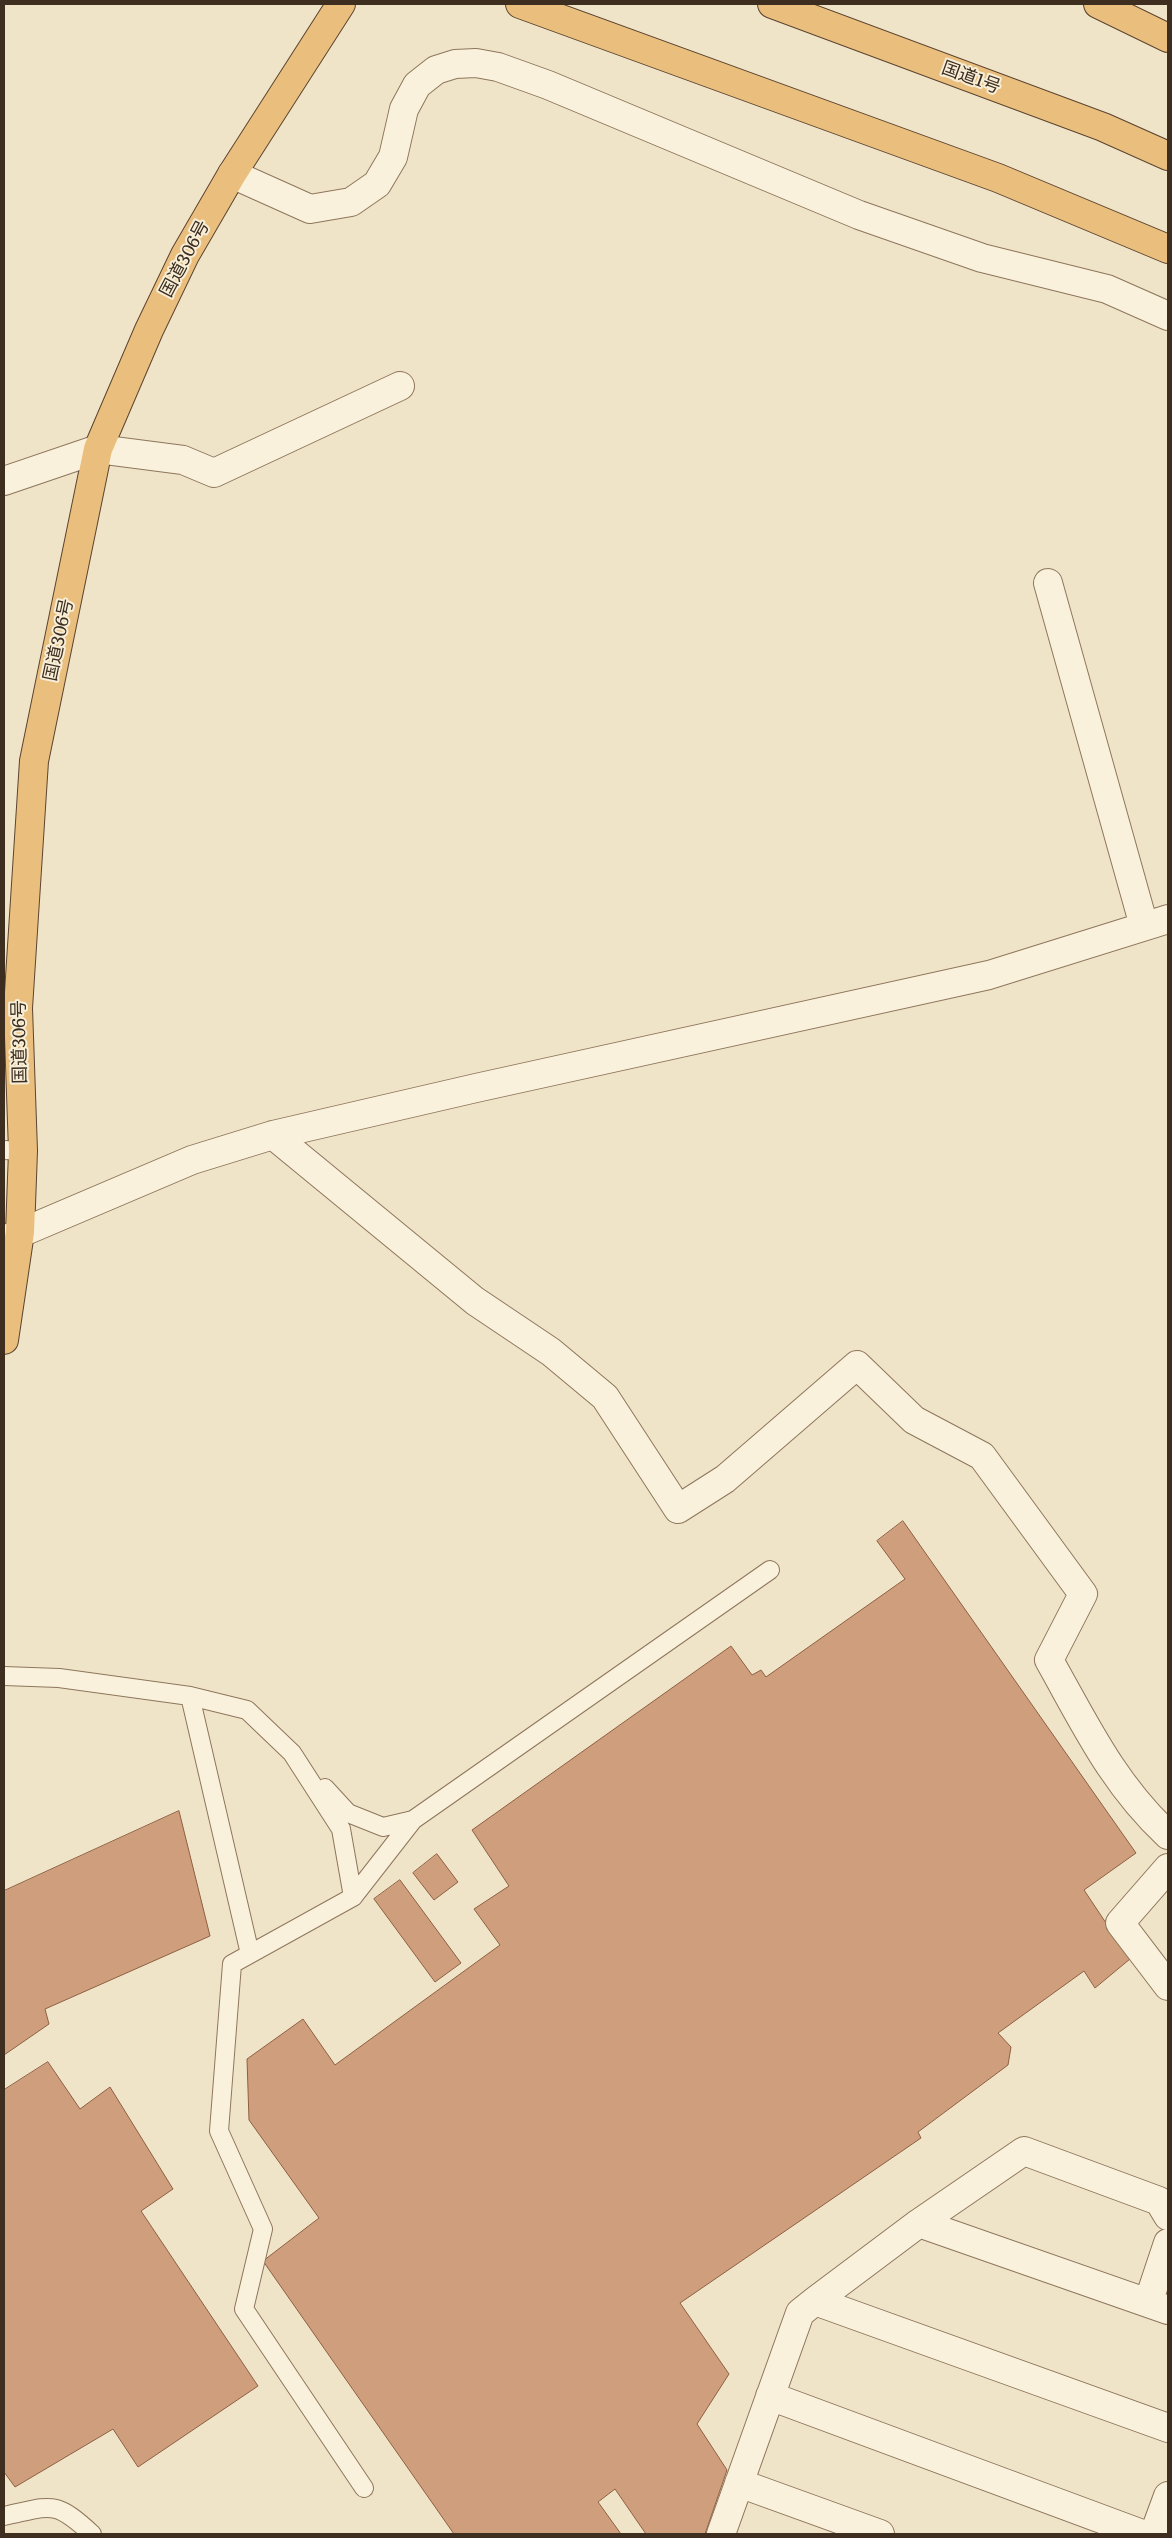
<!DOCTYPE html>
<meta charset="utf-8">
<style>
body{margin:0}
#map{position:relative;width:1172px;height:2538px;overflow:hidden;background:#f0e4c8;font-family:Literata,serif}
canvas{display:block}
.frame{position:absolute;inset:0;border:5px solid #3d2e20;pointer-events:none}
</style>
<div id="map">
<canvas width="1172" height="2538"></canvas>
<div class="frame"></div>
</div>
<script>
const g = document.querySelector('canvas').getContext('2d');
g.lineJoin = 'round';
function fill(path, color) {
  g.fillStyle = color;
  g.fill(path, 'evenodd');
}
function stroke(path, color, width, dash) {
  g.strokeStyle = color;
  g.lineWidth = width;
  g.lineCap = dash ? 'butt' : 'round';
  g.setLineDash(dash || []);
  g.stroke(path);
}
function label(font, color, halo, rows, align = 'center') {
  g.font = font + ' Literata,"Noto Sans JP",serif';
  g.lineWidth = 4;
  g.setLineDash([]);
  g.textBaseline = 'middle';
  g.strokeStyle = halo;
  g.fillStyle = color;
  for (const [text, x, y, turn = 0] of rows) {
    g.save();
    g.translate(x, y);
    g.rotate((+turn || 0) * Math.PI / 180);
    g.textAlign = isNaN(turn) ? turn : align;
    if (halo) g.strokeText(text, 0, 0);
    g.fillText(text, 0, 0);
    g.restore();
  }
}
const building = new Path2D(`
 M903 1521 1136 1853 1084 1890 1130 1959 1095 1988 1084 1971 998 2033 1011 2047 1008 2065 918 2132 921 2138 680 2303 729 2374 697 2424 727 2470 705 2534H646L615 2489 598 2502 621 2534H454L263 2261 319 2218 249 2120 247 2059 303 2019 335 2065 500 1945 474 1909 509 1886 472 1830 731 1646 752 1675 761 1670 766 1677 905 1579 877 1541Z
 M179 1811 210 1936 45 2009 49 2024 4 2055V1891Z
 M437 1854 458 1882 434 1900 413 1873Z
 M400 1880 461 1963 435 1982 374 1899Z
 M48 2062 80 2109 110 2087 173 2189 141 2211 258 2386 138 2467 113 2429 15 2487 4 2472V2090Z`);
const service = new Path2D(`
 M4 1150 23 1151
 M4 1676 59 1678 190 1696 247 1710 292 1753 341 1829 353 1897 232 1964 219 2131 263 2229 244 2309 364 2488
 M190 1696 250 1954
 M325 1788 348 1813 383 1827 413 1820 770 1570
 M353 1897 413 1820
 M4 2516C52 2506 54 2499 92 2534`);
const minor = new Path2D(`
 M232 174 310 209 351 202 377 184 393 157 404 109 417 85 436 70 455 64 476 63 498 67 548 85 859 215 982 258 1107 289 1168 316
 M4 481 98 449 183 460 214 473 400 386
 M1048 583 1144 926
 M273 1135 475 1301 551 1352 605 1397 678 1509 725 1479 857 1365 914 1420 982 1456 1083 1594 1049 1660C1085 1724 1113 1784 1168 1835
 M4 1240 192 1160 273 1135 476 1088 989 975 1168 919
 M1168 1868 1120 1923 1168 1986
 M919 2223 1024 2151 1159 2201 1168 2216
 M815 2301 919 2223 1168 2310
 M1148 2303 1168 2243
 M770 2396 1142 2534
 M739 2483 880 2534
 M721 2534 800 2313 815 2301 1168 2428
 M1154 2534 1168 2496`);
const trunk = new Path2D(`
 M520 4 998 178 1168 249
 M772 4 1103 127 1168 156
 M1098 4 1168 38
 M4 1340 20 1232 23 1151 18 1008 34 761 98 449 149 330 185 255 232 174 341 4`);
const streetNames = [
 ["国道1号",971,78,20],
 ["国道306号",185,259,-62],
 ["国道306号",59,640,-78],
 ["国道306号",20,1042,-91]
];
fill(building, '#cf9f7d');
stroke(building, '#8d5f41', 1);
stroke(service, '#8d765c', 20);
stroke(minor, '#8d765c', 30);
stroke(trunk, '#5b4430', 30);
stroke(service, '#faf1dc', 18);
stroke(minor, '#faf1dc', 28);
stroke(trunk, '#eabe7c', 28);
label('18px', '#3d2e20', '#f7eed8', streetNames);
</script>
